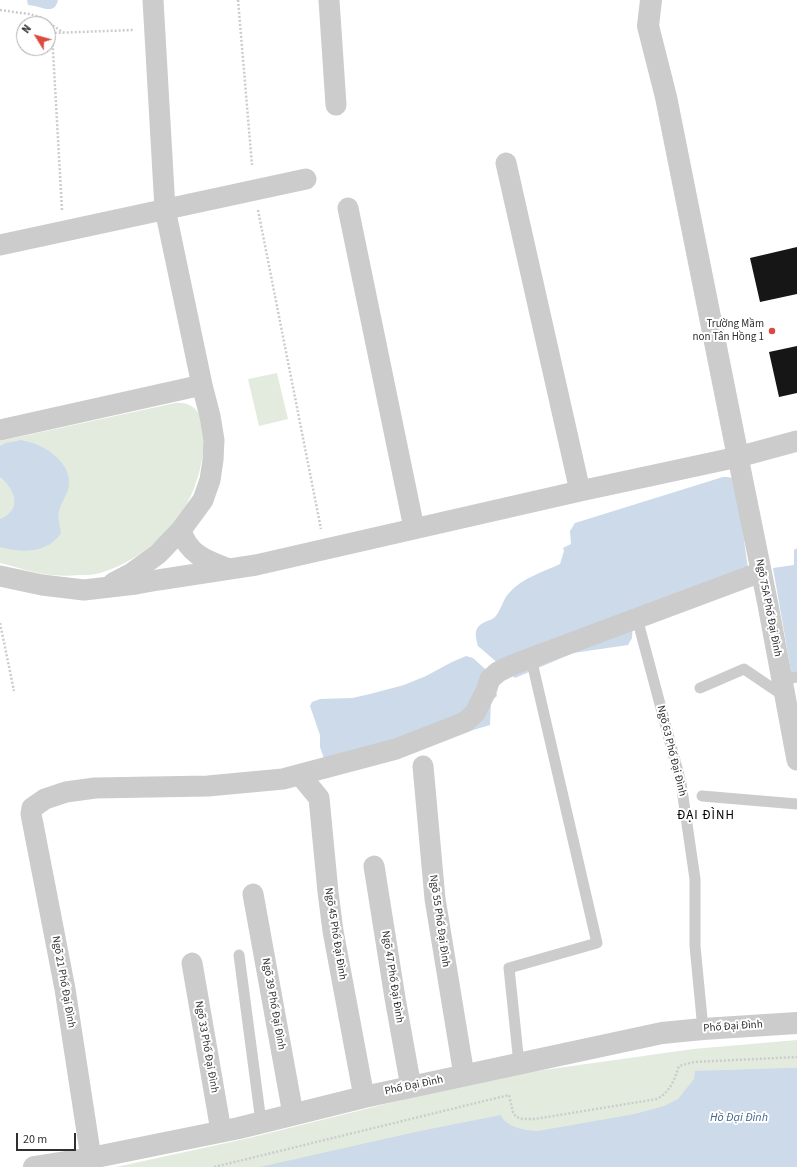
<!DOCTYPE html>
<meta charset="utf-8">
<style>
body{margin:0}
#map{position:relative;width:797px;height:1167px;overflow:hidden;background:#fff;font-family:"Source Sans 3",sans-serif}
canvas{display:block}
.north{position:absolute;left:16px;top:16px;width:40px;height:40px;box-sizing:border-box;background:#fff;border:1px solid #acacac;border-radius:50%;rotate:307deg;font-size:11px;font-weight:700;line-height:16px;text-align:center;color:#2f2f2f}
.north::after{content:'';display:block;margin:auto;width:14px;height:18px;background:#da4a3e;clip-path:polygon(50% 0,100% 100%,50% 72%,0 100%)}
.scale{position:absolute;left:16px;top:1133px;width:60px;height:18px;box-sizing:border-box;border:2px solid #2f2f2f;border-top:0;padding-left:5px;font-size:12px;line-height:14px;white-space:nowrap;color:#2f2f2f;-webkit-text-stroke:3px #fff;paint-order:stroke}
</style>
<div id="map">
<canvas width="797" height="1167"></canvas>
<div class="north">N</div>
<div class="scale">20 m</div>
</div>
<script>
const g = document.querySelector('canvas').getContext('2d');
g.lineJoin = 'round';
function fill(path, color) {
  g.fillStyle = color;
  g.fill(path, 'evenodd');
}
function stroke(path, color, width, dash) {
  g.strokeStyle = color;
  g.lineWidth = width;
  g.lineCap = dash ? 'butt' : 'round';
  g.setLineDash(dash || []);
  g.stroke(path);
}
function label(font, color, halo, rows, align = 'center') {
  g.font = font + ' "Source Sans 3",sans-serif';
  g.lineWidth = 4;
  g.setLineDash([]);
  g.textBaseline = 'middle';
  g.strokeStyle = halo;
  g.fillStyle = color;
  for (const [text, x, y, turn = 0] of rows) {
    g.save();
    g.translate(x, y);
    g.rotate((+turn || 0) * Math.PI / 180);
    g.textAlign = isNaN(turn) ? turn : align;
    if (halo) g.strokeText(text, 0, 0);
    g.fillText(text, 0, 0);
    g.restore();
  }
}
const green = new Path2D(`
 M277 373 288 419 259 426 248 379Z
 M175 403C211 400 206 446 200 469 196 486 189 502 179 516 162 542 126 567 96 574 91 575 85 575 80 575 68 576 56 576 44 574 29 572 14 566 0 563V441Z
 M797 1040V1167H116L249 1138 494 1077 693 1049Z`);
const water = new Path2D(`
 M27 0H58C54 17 40 5 28 5Z
 M21 440C25 441 29 442 33 443 50 449 71 465 69 485 68 494 61 502 59 511 57 518 60 526 61 533 47 554 22 553 0 547V519C23 510 15 489 0 477V446L6 443Z
 M723 477C729 477 732 477 736 481L748 569 633 624 632 638 628 645 573 653 515 678 478 646C475 634 473 627 487 621 490 620 493 619 495 617 501 610 503 599 509 593 522 578 543 572 560 564L564 551 563 548 571 544 570 531 575 523Z
 M797 548V676L792 677 773 568 794 565V550Z
 M466 656 473 658 493 676 497 696 491 701 490 725 443 739 328 770 320 747V735L310 706 312 702 320 699 352 698 370 694 404 685 426 676 452 662Z
 M787 1068H797V1167H260L420 1131 501 1115C505 1127 526 1131 538 1131L635 1114 664 1106 678 1099 694 1079 695 1071Z`);
const building = new Path2D(`
 M797 247V294L760 302 750 258Z
 M797 346V393L779 397 769 352Z`);
const path = new Path2D(`
 M238 0 252 165
 M0 10 29 14 40 17 64 33
 M62 210 52 33 134 30
 M258 210 321 529
 M0 623 14 691
 M214 1167 509 1095 513 1112 516 1117 523 1119H535L657 1099C671 1091 674 1080 679 1066L694 1062 797 1057`);
const service = new Path2D(`
 M637 618 681 783 695 879V946L703 1029
 M782 680 797 677
 M700 688 744 669 784 696
 M702 796 797 804
 M239 955 261 1122
 M519 1064 509 968 597 943 531 658`);
const minor = new Path2D(`
 M329 0 336 105
 M506 163 580 491
 M348 208 414 528
 M0 245 306 179
 M0 430 202 385
 M738 457 768 605 797 760
 M181 530C188 555 208 561 229 569
 M0 576 42 585 84 590 136 584 158 580 256 565 580 491 738 457 797 441
 M113 583 132 573 158 554 181 530 203 500 210 480 213 460 214 440 210 416 202 385 165 209 153 0
 M423 766 435 899 464 1075
 M300 775 319 798 328 892 333 931 364 1097
 M374 866 395 998 411 1087
 M253 894 293 1114
 M192 963 221 1131
 M91 1158 65 989 31 814 32 808 45 799 66 792 95 788 208 786 283 779 396 749 465 722 475 713 486 691 490 679 498 672 512 665 761 572`);
const tertiary = new Path2D(`
 M651 0 648 26 666 97 738 457
 M34 1167 91 1158 239 1128 364 1097 662 1033 703 1029 797 1023`);
const markers = [
 [772,331,4,"#da4a3e"]
];
const poiNames = [
 ["Trường Mầm",764,325],
 ["non Tân Hồng 1",764,338]
];
const streetNames = [
 ["Ngõ 75A Phố Đại Đình",768,608,79],
 ["Ngõ 63 Phố Đại Đình",671,751,76],
 ["Ngõ 55 Phố Đại Đình",439,921,82],
 ["Ngõ 45 Phố Đại Đình",335,934,81],
 ["Ngõ 47 Phố Đại Đình",392,977,81],
 ["Ngõ 21 Phố Đại Đình",63,982,80],
 ["Ngõ 39 Phố Đại Đình",273,1004,80],
 ["Phố Đại Đình",733,1027,-4],
 ["Ngõ 33 Phố Đại Đình",206,1047,80],
 ["Phố Đại Đình",414,1086,-12]
];
const waterNames = [
 ["Hồ Đại Đình",739,1118]
];
const quarterNames = [
 ["ĐẠI ĐÌNH",706,816]
];
fill(green, '#e3ebde');
fill(water, '#ccdaea');
fill(building, '#161616');
stroke(path, '#ccc', 2.5, [2, 2]);
stroke(service, '#ccc', 11);
stroke(minor, '#ccc', 21);
stroke(tertiary, '#ccc', 22);
for (const [x, y, r, color] of markers) {
  const dot = new Path2D();
  dot.arc(x, y, r, 0, 2 * Math.PI);
  g.fillStyle = color;
  g.fill(dot);
  stroke(dot, '#fff', 1.5);
}
label('11px', '#2f2f2f', '#fff', poiNames, 'right');
label('11px', '#2f2f2f', '#fff', streetNames);
label('italic 12px', '#42648c', '#fff', waterNames);
g.letterSpacing = '1px';
label('13px', '#000', '#fff', quarterNames);
g.letterSpacing = '0px';
</script>
